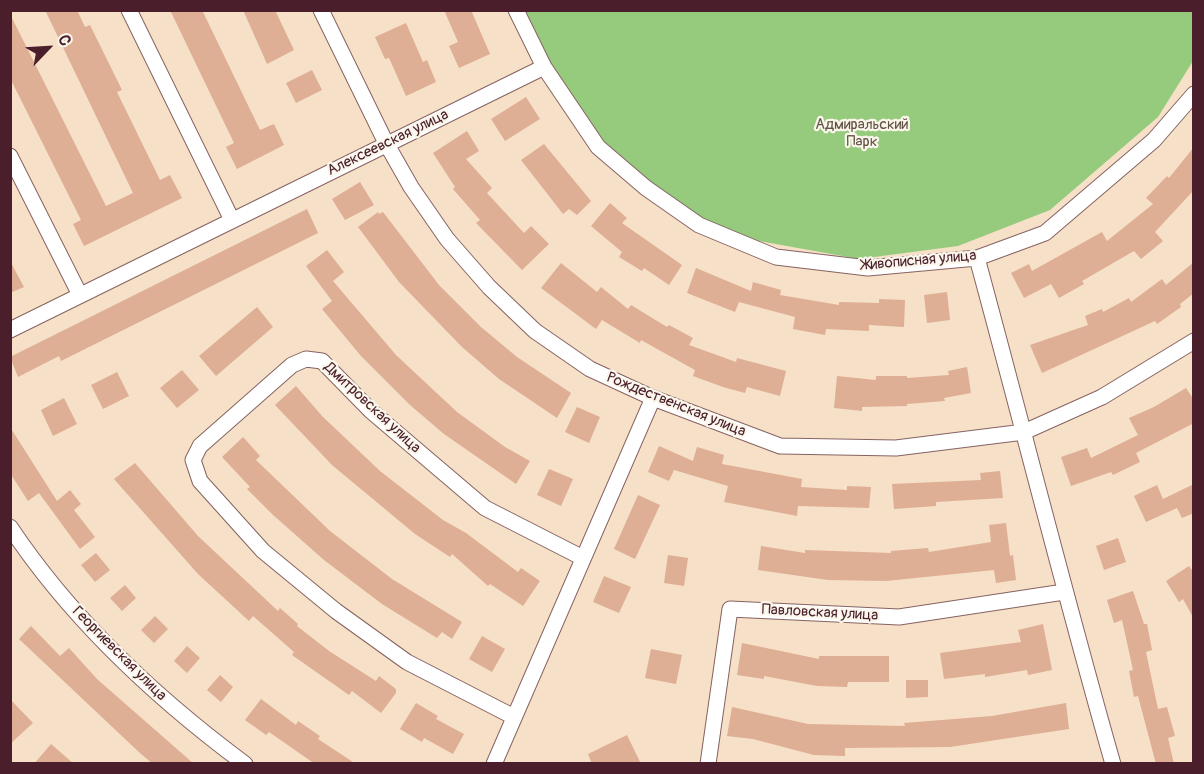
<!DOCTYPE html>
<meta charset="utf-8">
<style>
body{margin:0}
#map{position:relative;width:1204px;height:774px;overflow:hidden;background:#f6e0c7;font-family:Pangolin,sans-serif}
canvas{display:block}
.frame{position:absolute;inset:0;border:12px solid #4a1f2b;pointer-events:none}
.north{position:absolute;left:18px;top:18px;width:60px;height:60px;-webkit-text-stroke:4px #fbf7ec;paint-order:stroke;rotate:65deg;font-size:16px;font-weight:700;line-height:24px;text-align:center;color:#4a1f2b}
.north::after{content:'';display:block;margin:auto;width:21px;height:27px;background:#4a1f2b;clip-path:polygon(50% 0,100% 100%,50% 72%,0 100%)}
</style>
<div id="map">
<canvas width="1204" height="774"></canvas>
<div class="frame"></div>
<div class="north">С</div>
</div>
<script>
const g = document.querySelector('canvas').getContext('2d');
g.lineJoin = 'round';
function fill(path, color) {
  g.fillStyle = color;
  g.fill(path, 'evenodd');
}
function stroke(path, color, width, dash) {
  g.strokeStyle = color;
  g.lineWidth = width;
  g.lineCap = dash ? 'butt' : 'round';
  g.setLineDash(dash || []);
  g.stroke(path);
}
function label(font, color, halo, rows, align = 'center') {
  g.font = font + ' Pangolin,sans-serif';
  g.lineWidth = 4.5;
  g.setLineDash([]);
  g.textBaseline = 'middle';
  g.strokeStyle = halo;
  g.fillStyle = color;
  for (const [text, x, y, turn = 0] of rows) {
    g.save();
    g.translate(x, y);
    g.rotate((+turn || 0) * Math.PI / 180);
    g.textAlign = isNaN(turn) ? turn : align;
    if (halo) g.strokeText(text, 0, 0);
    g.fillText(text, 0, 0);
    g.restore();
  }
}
const green = new Path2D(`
 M522 11H1193V61L1158 117 1050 210 958 246 859 259 759 241 692 216 613 155 551 72Z`);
const building = new Path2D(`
 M45 10H77L85 27 90 25 122 90 117 92 160 180 170 175 182 198 84 246 73 224 81 220 10 78V14L106 206 133 193Z
 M170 10H202L260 130 274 124 284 145 237 169 226 147 234 143Z
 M243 10H275L294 50 267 64Z
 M444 10H471L490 54 459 68 449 46 458 42Z
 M406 23 423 62 427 60 436 82 406 96 389 58 385 59 375 37Z
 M312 70 322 90 296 103 286 83Z
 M526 97 540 119 505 141 491 119Z
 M467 131 479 151 466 159 492 188 487 193 524 233 531 226 549 244 522 270 476 223 480 220 453 189 455 187 433 153Z
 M544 144 591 201 577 215 569 209 563 214 521 160Z
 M1194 147V190L1155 232 1163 241 1141 259 1134 251 1082 281 1084 284 1059 298 1051 284 1024 298 1011 273 1029 264 1032 271 1102 232 1107 241 1153 204 1146 198 1167 176 1169 178Z
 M360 182 374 205 345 220 332 199Z
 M610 203 627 218 622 223 682 265 669 285 644 268 642 271 619 257 622 252 591 226Z
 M307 209 318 233 61 361 59 356 18 377 10 357Z
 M378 212 379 214 383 212 439 285 481 327 517 357 571 393 557 418 499 379 462 347 399 282 358 227Z
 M327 250 344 272 333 281 396 355 457 412 505 447 530 461 516 484 444 434 410 405 361 356 322 309 332 301 306 266Z
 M10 261 24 287 10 293Z
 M1194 262V293L1180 304 1181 307 1157 324 1155 321 1042 373 1030 345 1088 325 1085 316 1102 309 1103 312 1129 298 1131 302 1162 279 1166 285Z
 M561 263 597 292 601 287 628 309 631 305 667 327 669 325 693 338 689 345 736 362 737 358 786 371 780 396 747 387 745 393 723 387 693 376 695 370 641 340 640 343 602 320 596 329 541 288Z
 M696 268 751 291 753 282 781 290 780 295 839 305V302L879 303V299L905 300 904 327 869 325V331L826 329 825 335 793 329 795 317 739 302 735 312 687 293Z
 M947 292 950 320 927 323 924 295Z
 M257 307 273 327 216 376 199 356Z
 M967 367 971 393 944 398 945 401 907 404V406L862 407V411L834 408 837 376 876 380V376H907V378L949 375 948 371Z
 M182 370 199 390 177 408 160 388Z
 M117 372 129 396 103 409 91 385Z
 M296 386 322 416 380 471 443 520 466 533 518 572 521 568 540 581 523 606 490 584 488 586 452 554 450 557 415 534 332 465 275 405Z
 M1186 388 1194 400V423L1136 453 1140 462 1113 475 1111 472 1071 486 1061 457 1087 448 1091 458 1138 435 1129 418 1154 407Z
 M64 398 77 424 53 436 41 410Z
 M577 407 600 417 589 443 565 432Z
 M10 427 57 501 70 490 81 504 74 510 95 537 80 549 39 493 28 501 10 473Z
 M243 437 260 456 256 460 330 531 392 579 462 622 452 639 442 632 437 638 382 604 324 560 272 514 247 489 250 487 222 457Z
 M659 446 693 461 697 447 724 455 722 464 802 479 801 487 847 490V486L871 487 869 508 798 506 797 516 724 502 728 486 674 470 669 481 648 472Z
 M135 463 198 536 278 611 280 608 298 624 297 626 329 651 376 681 379 676 396 689V693L381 713 352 691 349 695 292 655 294 652 253 616 249 621 198 574 114 479Z
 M549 469 573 479 561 506 537 495Z
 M1000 471 1003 498 936 502V506L894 509 892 484 981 480 980 473Z
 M1194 484V513L1182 518 1177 508 1146 522 1134 496 1157 485 1163 499Z
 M638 495 660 505 635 559 614 549Z
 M1006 523 1010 556 1013 555 1016 580 996 583 994 570 886 581 828 580 758 570 761 546 805 553V550L891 553V551L928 548 929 552 991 542 989 525Z
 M1118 538 1126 562 1104 570 1096 546Z
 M96 553 110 570 95 582 81 565Z
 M668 555 688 558 684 586 664 583Z
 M1189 566 1194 573V619L1183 599 1179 602 1166 581Z
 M604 576 631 587 619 613 593 602Z
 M125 585 136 598 122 611 110 598Z
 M1133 591 1144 624H1147L1152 650 1146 652 1158 709 1167 707 1175 736 1168 738 1174 764H1156L1138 696 1134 697 1129 671 1133 670 1122 620 1114 623 1107 600Z
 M155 616 168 629 154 643 141 630Z
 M1043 624 1052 670 1028 675 1027 670 985 677V674L944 679 940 653 1021 642 1018 630Z
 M31 626 60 656 69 648 97 679 194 764H153L141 754 19 639Z
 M482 636 505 649 492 672 469 659Z
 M742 643 819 659V656H889V682H848L847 687 817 686 764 676V679L737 675Z
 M187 646 200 658 187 673 174 661Z
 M651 649 682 655 676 684 645 678Z
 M220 675 233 687 221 702 207 690Z
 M906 680H928V697L906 698Z
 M10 699 33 723 10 744Z
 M261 699 296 725 298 721 320 736 318 739 356 764H315L269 732 266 735 245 720Z
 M416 703 438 716 436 719 464 734 453 754 424 738 422 742 400 729Z
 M1066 703 1069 729 950 747 845 748V756L814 755 753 739 727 736 732 707 808 724 905 726 904 723 992 716Z
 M627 735 641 764H592L588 754Z
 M51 744 74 764H34Z`);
const street = new Path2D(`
 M129 10 232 220
 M321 10 386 143 411 187 447 239 489 287 535 331 590 369 653 398 780 446 896 448 1024 432 1102 397 1194 341
 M516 10 544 67 598 147 646 188 699 225 776 257 868 268 977 258 1045 233 1154 140 1194 94
 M10 156 80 295
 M977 258C1023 427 1065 596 1113 764
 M10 330 544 67
 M10 527C72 620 156 698 245 764
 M514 717 407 662 336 611 263 551 200 481 193 460 200 446 292 365 306 359 322 361 371 411 485 508 583 558
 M494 764 653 398
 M708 764 730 609 899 617 1064 592`);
const parkNames = [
 ["Адмиральский",862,125],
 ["Парк",862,142]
];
const streetNames = [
 ["Алексеевская улица",388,143,-26],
 ["Живописная улица",919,261,-5],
 ["Рождественская улица",676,405,22],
 ["Дмитровская улица",372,408,43],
 ["Павловская улица",820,613,3],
 ["Георгиевская улица",119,654,45]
];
fill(green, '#96cb7d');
fill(building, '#deae95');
stroke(street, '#866362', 17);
stroke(street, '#fff', 15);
label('15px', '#615344', '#fbf7ec', parkNames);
label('15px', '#4a1f2b', '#fbf7ec', streetNames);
</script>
